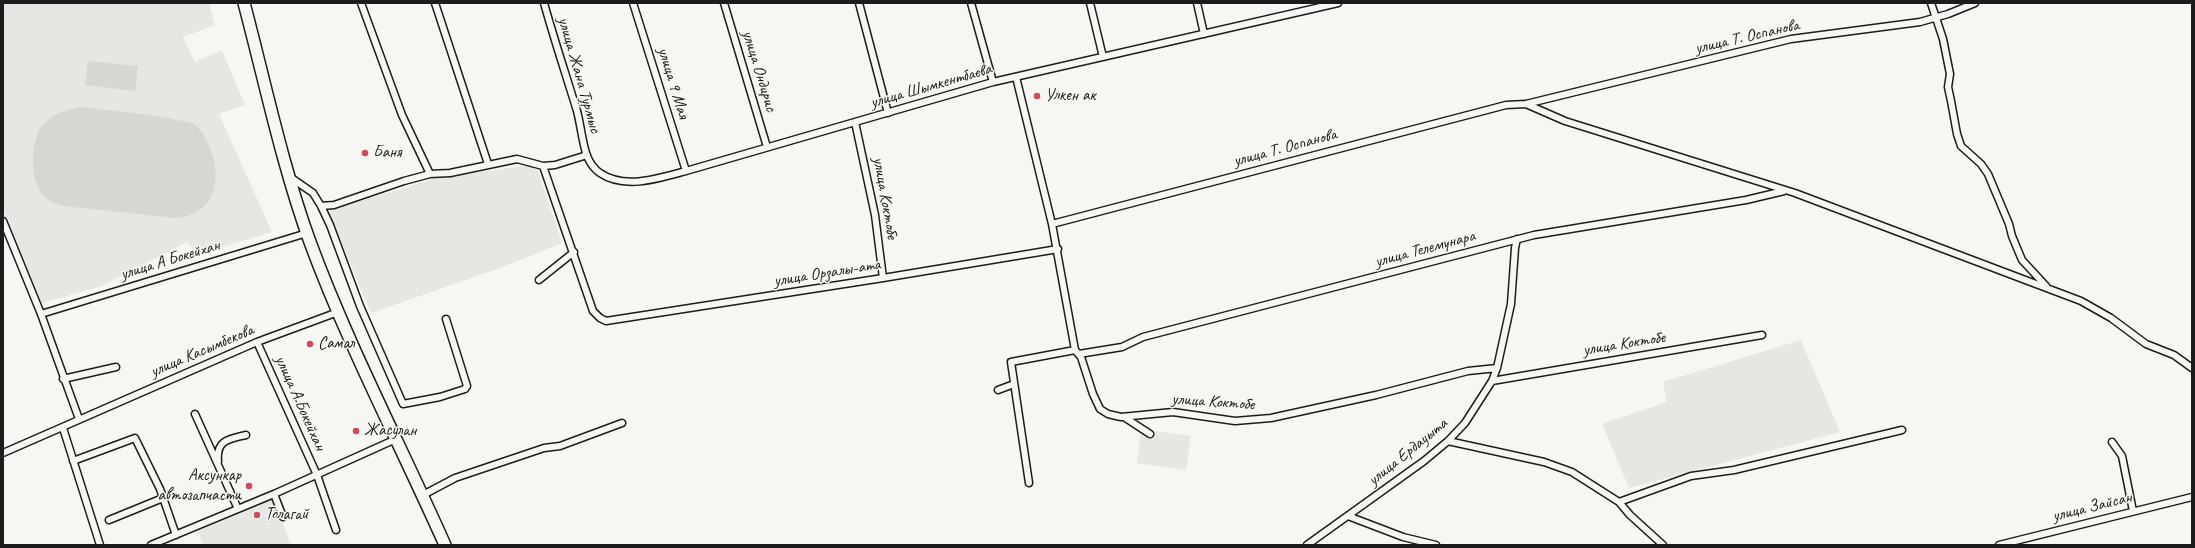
<!DOCTYPE html>
<meta charset="utf-8">
<style>
body{margin:0}
#map{position:relative;width:2195px;height:548px;overflow:hidden;background:#f6f6f2;font-family:Caveat,sans-serif}
canvas{display:block}
.frame{position:absolute;inset:0;border:4px solid #1c1c1c;pointer-events:none}
</style>
<div id="map">
<canvas width="2195" height="548"></canvas>
<div class="frame"></div>
</div>
<script>
const g = document.querySelector('canvas').getContext('2d');
g.lineJoin = 'round';
function fill(path, color) {
  g.fillStyle = color;
  g.fill(path, 'evenodd');
}
function stroke(path, color, width, dash) {
  g.strokeStyle = color;
  g.lineWidth = width;
  g.lineCap = dash ? 'butt' : 'round';
  g.setLineDash(dash || []);
  g.stroke(path);
}
function label(font, color, halo, rows, align = 'center') {
  g.font = font + ' Caveat,sans-serif';
  g.lineWidth = 3;
  g.setLineDash([]);
  g.textBaseline = 'middle';
  g.strokeStyle = halo;
  g.fillStyle = color;
  for (const [text, x, y, turn = 0] of rows) {
    g.save();
    g.translate(x, y);
    g.rotate((+turn || 0) * Math.PI / 180);
    g.textAlign = isNaN(turn) ? turn : align;
    if (halo) g.strokeText(text, 0, 0);
    g.fillText(text, 0, 0);
    g.restore();
  }
}
const built = new Path2D(`
 M3 3H209L215 25 183 37 195 62 222 50 245 105 219 114 272 232 198 254 187 242 102 286 42 303 3 209Z
 M530 165 538 172 562 243 500 268 371 313 328 211 433 179Z
 M1801 340 1840 432 1629 488 1602 424 1667 402 1663 382Z
 M1141 429 1191 436 1186 470 1137 463Z
 M273 499 291 545H203L198 531Z`);
const green = new Path2D(`
 M88 61 138 66 135 91 85 85Z
 M80 107C112 111 145 113 177 120 182 121 190 122 194 124 200 127 204 136 207 141 223 174 219 214 176 218 148 215 120 212 91 209 79 207 64 208 52 202 31 192 30 158 36 139 41 119 61 110 80 107Z`);
const minor = new Path2D(`
 M361 3 402 115 430 174
 M435 3 488 164
 M544 3C554 39 566 75 577 111 581 126 582 142 587 156 590 163 594 169 600 173 625 190 660 178 686 171L993 82 1338 3
 M633 3 686 171
 M724 3 767 147
 M859 3 888 113
 M971 3 993 82
 M1090 3 1103 57
 M1197 3 1204 34
 M1931 3 1943 39 1950 74 1948 87 1951 101 1957 134 1961 146 1981 164 1988 174 2009 224 2012 236 2022 260 2046 286
 M1016 77 1052 224 1075 350 1081 357 1093 394 1100 409 1108 414 1121 417 1173 412 1235 421 1271 418 1376 395 1468 371 1497 368
 M1526 104 1565 121 1795 193 2081 301 2111 318 2146 344 2174 355 2192 368
 M855 122 875 215 883 278
 M543 166 593 311 600 318 606 321 883 278 1058 249
 M290 177 313 193 321 206 330 225 360 306 403 404 440 397 465 389 467 386 446 319
 M321 206 334 205 404 181 430 174 450 173 517 159 543 166 555 165 587 155
 M3 221 41 314 79 419
 M1052 224 1506 105 1526 104 1791 39 1920 22 1948 14 1975 3
 M539 280 574 252
 M41 314 307 233
 M257 342 317 475 336 530
 M1079 354 1122 347 1143 337 1534 235 1746 200 1784 191
 M63 379 116 367
 M1492 381 1762 335
 M998 390 1014 384
 M195 414 238 509
 M1124 417 1150 434
 M63 428 100 545
 M1448 441 1544 462 1572 472 1619 502 1630 515 1663 545
 M2112 442 2122 456 2133 511
 M3 453 257 342 338 312
 M73 461 135 438 160 489 176 535
 M218 461C216 440 229 439 246 435
 M1029 483 1011 362 1075 350
 M274 494 283 517
 M423 495 455 478 544 448 560 446 622 423
 M1619 502 1691 476 1734 470 1902 430
 M1348 516 1403 537 1436 545
 M109 520 163 498
 M151 545 274 494 396 439
 M1307 545 1424 461 1448 441 1465 423 1492 381 1497 368 1511 304 1515 248 1517 239
 M1999 545 2192 497`);
const trunk = new Path2D(`
 M244 3C265 82 282 165 310 242 348 345 400 444 445 545`);
const markers = [
 [1037,96,4,"#d1495b"],
 [365,153,4,"#d1495b"],
 [310,344,4,"#d1495b"],
 [356,431,4,"#d1495b"],
 [249,486,4,"#d1495b"],
 [257,515,4,"#d1495b"]
];
const streetNames = [
 ["улица Т. Оспанова",1747,37,-13],
 ["улица Ондирис",759,71,73],
 ["улица Жана Турмыс",579,75,74],
 ["улица 9 Мая",673,83,73],
 ["улица Шымкентбаева",931,86,-16],
 ["улица Т. Оспанова",1285,148,-15],
 ["улица Коктобе",885,198,80],
 ["улица Телемунара",1425,249,-15],
 ["улица А Бокейхан",170,260,-17],
 ["улица Орзалы-ата",827,273,-9],
 ["улица Коктобе",1624,344,-9],
 ["улица Касымбекова",202,351,-23],
 ["улица Коктобе",1213,402,4],
 ["улица А.Бокейхан",300,403,66],
 ["улица Ердауыта",1408,452,-39],
 ["улица Зайсан",2092,507,-14]
];
const poiNames = [
 ["Улкен ак",1045,96],
 ["Баня",373,153],
 ["Самал",318,344],
 ["Жасулан",364,431],
 ["Аксункар",241,476,"right"],
 ["автозапчасти",241,496,"right"],
 ["Толагай",265,515]
];
fill(built, '#e6e6e2');
fill(green, '#d6d6d2');
stroke(minor, '#1c1c1c', 9);
stroke(trunk, '#1c1c1c', 14);
stroke(minor, '#f6f6f2', 6);
stroke(trunk, '#f6f6f2', 11);
for (const [x, y, r, color] of markers) {
  const dot = new Path2D();
  dot.arc(x, y, r, 0, 2 * Math.PI);
  g.fillStyle = color;
  g.fill(dot);
  stroke(dot, '#f6f6f2', 1.5);
}
label('17px', '#1c1c1c', '#f6f6f2', streetNames);
label('17px', '#1c1c1c', '#f6f6f2', poiNames, 'left');
</script>
